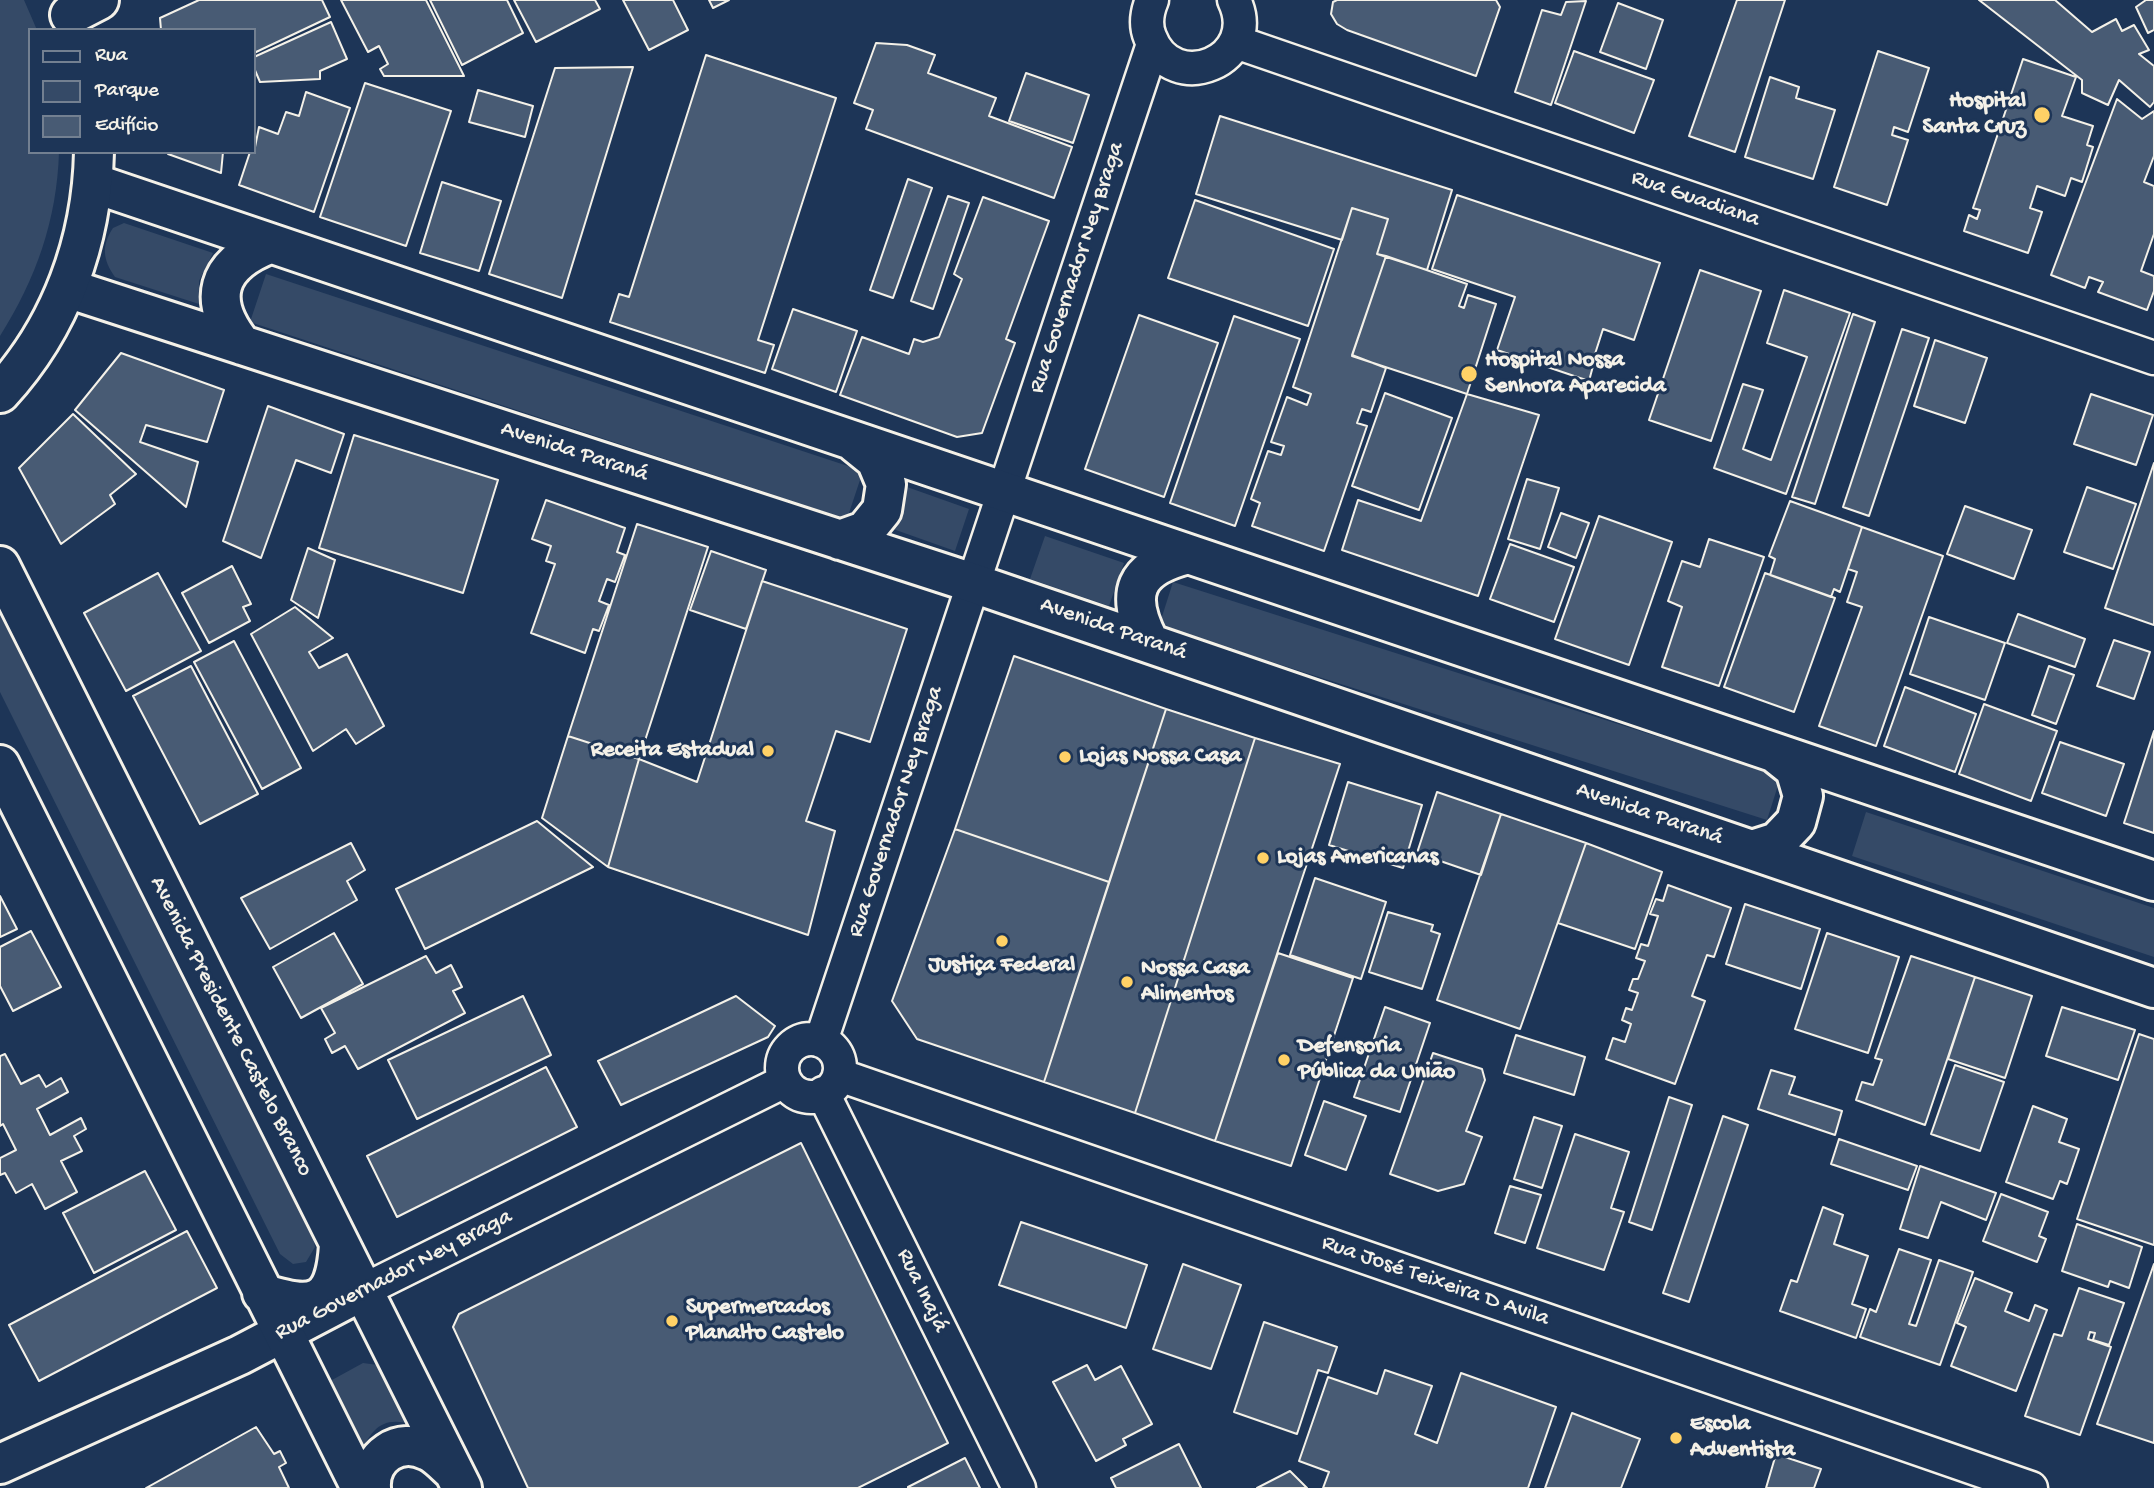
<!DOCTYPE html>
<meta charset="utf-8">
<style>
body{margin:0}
#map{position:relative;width:2154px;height:1488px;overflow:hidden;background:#1d3557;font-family:"Gochi Hand",sans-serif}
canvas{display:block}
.legend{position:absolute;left:28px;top:28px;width:228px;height:126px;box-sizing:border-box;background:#1d3557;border:2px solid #738091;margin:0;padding:9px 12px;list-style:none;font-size:21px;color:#f4f1e8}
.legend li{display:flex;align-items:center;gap:14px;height:35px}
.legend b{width:35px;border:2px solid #738091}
</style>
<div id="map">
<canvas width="2154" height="1488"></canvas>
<ul class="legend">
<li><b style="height:9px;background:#1d3557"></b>Rua</li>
<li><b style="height:19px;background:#354a67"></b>Parque</li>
<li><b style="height:19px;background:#485b74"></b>Edifício</li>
</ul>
</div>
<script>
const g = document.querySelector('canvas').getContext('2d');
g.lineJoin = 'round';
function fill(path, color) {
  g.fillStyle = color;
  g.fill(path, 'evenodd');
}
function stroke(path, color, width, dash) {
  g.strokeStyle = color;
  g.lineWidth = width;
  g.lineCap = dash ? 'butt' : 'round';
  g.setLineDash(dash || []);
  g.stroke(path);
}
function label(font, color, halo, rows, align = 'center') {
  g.font = font + ' "Gochi Hand",sans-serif';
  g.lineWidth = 6;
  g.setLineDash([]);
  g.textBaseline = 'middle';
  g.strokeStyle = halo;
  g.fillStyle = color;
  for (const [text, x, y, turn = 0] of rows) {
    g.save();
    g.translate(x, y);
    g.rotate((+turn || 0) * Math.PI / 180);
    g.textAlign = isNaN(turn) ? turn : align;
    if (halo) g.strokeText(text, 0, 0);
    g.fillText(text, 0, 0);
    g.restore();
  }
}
const green = new Path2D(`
 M0 0H24L37 30H30V152H59C57 220 36 279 0 336Z
 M124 223 213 253 199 281V304L115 277C103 260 101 246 113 228Z
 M266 274 863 471 847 519 250 322Z
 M907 487 969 509 955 551 893 529Z
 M1045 536 1124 563 1109 606 1030 579Z
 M1173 582 1781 776 1767 820 1159 626Z
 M0 607 312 1233 315 1247 306 1262 293 1264 280 1254 0 692Z
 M1866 812 2154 908V957L1852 856Z
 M363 1363 378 1365 384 1372 414 1425C382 1415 371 1429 359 1457L331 1394 332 1380Z`);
const building = new Path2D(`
 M199 0H322L330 17 254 53V30H161L160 18Z
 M341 0H426L464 76H384L380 69 388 64 379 46 368 52Z
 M430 0H507L523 33 462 65Z
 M514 0H595L600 9 536 42Z
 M623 0H673L688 30 649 50Z
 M709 0H729L713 8Z
 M1337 0H1496L1500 7 1476 76 1347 30 1337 24 1331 14 1333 2Z
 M1737 0H1785L1735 152 1689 136Z
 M1979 0H2055L2092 32 2116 19 2122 31 2134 25 2149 50 2139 54 2154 66V102L2150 107 2119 80 2108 105 2082 93V80Z
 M2146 0H2154V30L2148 33 2136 7Z
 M1586 1 1551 105 1515 92 1542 10 1561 15 1566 2Z
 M1618 3 1663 20 1646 69 1600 52Z
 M331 22 347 59 320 71V79L260 82 254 68V57Z
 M876 43 907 45 935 55 928 73 996 98 989 116 1072 147 1054 198 866 129 873 110 854 103Z
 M1574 51 1654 80 1634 133 1555 103Z
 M1878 51 1929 68 1908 132 1894 127 1892 135 1908 140 1887 205 1834 187Z
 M706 55 836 98 758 340 774 345 765 373 610 322 619 294 629 297Z
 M2023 59 2076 77 2062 116 2093 126 2087 145 2093 147 2082 182 2071 178 2065 196 2037 186 2030 208 2042 212 2028 253 1964 231 1969 215 1977 219 1980 210 1973 208Z
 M633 67 562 298 489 274 555 68Z
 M1026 73 1089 95 1073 143 1009 121Z
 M1770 77 1799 87 1796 98 1835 110 1813 179 1745 157Z
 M365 83 451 111 406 246 320 217Z
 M478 90 533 106 525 137 469 122Z
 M306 92 350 108 314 212 239 185 250 152H254L259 127 278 134 286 112 299 116Z
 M2117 99 2142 119 2154 111V156L2144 182 2154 186V234L2141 271 2154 276V291L2147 310 2098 292 2103 282 2089 277 2085 288 2051 275Z
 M1220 116 1452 190 1427 270 1377 254 1388 219 1352 208 1342 240 1196 194Z
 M168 152H223L221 173 168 154Z
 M908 179 932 188 893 298 870 290Z
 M442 182 501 201 479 271 420 253Z
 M1457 195 1660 263 1634 340 1603 329 1595 354 1587 361 1593 366 1589 381 1497 350 1515 297 1432 269Z
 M948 196 969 203 933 309 911 301Z
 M983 197 1049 221 1006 339 1015 343 982 433 957 437 840 395 862 337 909 354 914 339 923 342 939 337 962 279 954 274Z
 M1195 200 1334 249 1308 326 1168 278Z
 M1352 208 1388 219 1377 254 1386 256 1352 355 1386 368 1371 412 1362 409 1357 423 1367 426 1324 551 1252 526 1260 503 1251 499 1268 451 1281 455 1284 446 1271 442 1287 397 1307 405 1311 394 1293 387Z
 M1386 256 1467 284 1459 306 1464 308 1468 295 1496 304 1467 394 1352 356Z
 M1700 270 1761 291 1711 441 1649 420Z
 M1784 290 1850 313 1786 494 1714 468 1743 384 1763 390 1743 449 1771 460 1807 357 1767 343Z
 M793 309 857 331 836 392 772 369Z
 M1853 314 1875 322 1815 504 1792 497Z
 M1139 315 1218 343 1164 497 1085 469Z
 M1234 316 1300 339 1235 526 1170 503Z
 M1902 329 1929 338 1869 516 1843 507Z
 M1935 340 1987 358 1965 423 1914 406Z
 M121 353 224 390 207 442 146 425 140 442 198 462 186 507 75 410Z
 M1385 393 1452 418 1419 510 1352 486Z
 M1467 394 1539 415 1478 596 1342 550 1358 500 1421 521Z
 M2091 394 2153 415 2136 465 2074 444Z
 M268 406 344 434 331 473 296 460 261 558 223 541Z
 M73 414 136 474 110 495 115 504 61 544 19 468Z
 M354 435 498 480 463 593 319 548Z
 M2154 463V625L2105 608Z
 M1527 479 1559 488 1540 549 1508 539Z
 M2087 487 2136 504 2113 569 2064 552Z
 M546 500 625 528 617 552 625 555 615 582 607 579 599 601 609 605 599 631 593 629 585 653 531 633 555 564 546 561 551 546 532 539Z
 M1790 501 1862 527 1840 592 1834 589 1831 597 1770 575 1775 559 1769 556Z
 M1965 506 2032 530 2014 579 1947 554Z
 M1561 513 1589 523 1576 558 1548 547Z
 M1599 516 1672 542 1629 665 1555 639Z
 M637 524 708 547 639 759 568 736Z
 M1862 527 1943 556 1876 746 1819 726 1862 607 1847 602 1857 572 1848 569Z
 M1709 539 1764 557 1719 686 1662 667 1682 607 1668 601 1682 561 1700 567Z
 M1510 544 1574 567 1554 622 1490 599Z
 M308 548 335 560 318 618 291 600Z
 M711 551 766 570 746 629 690 610Z
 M232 566 251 604 243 607 250 621 209 643 182 593Z
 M158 573 201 651 126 691 84 613Z
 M1765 573 1835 598 1794 712 1724 687Z
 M762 581 907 629 870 742 836 731 806 821 835 831 808 935 608 867 639 759 697 782Z
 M295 607 333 638 309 652 319 668 347 654 384 726 356 744 346 729 313 751 251 634Z
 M2018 614 2085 639 2075 667 2007 643Z
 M1929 617 2005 643 1985 700 1910 674Z
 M2114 640 2150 652 2134 699 2097 686Z
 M234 641 301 768 262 789 194 662Z
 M1014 656 1166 709 1109 882 955 829Z
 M191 666 258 794 200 824 133 696Z
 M2049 666 2074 675 2056 724 2032 715Z
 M1905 687 1976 714 1955 772 1884 746Z
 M1984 704 2057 731 2031 801 1959 774Z
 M1166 709 1255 738 1135 1113 1044 1082Z
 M2154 731V833L2124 823Z
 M568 736 639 759 608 867 542 818Z
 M1255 738 1340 764 1215 1141 1135 1113Z
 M2060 742 2124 764 2106 816 2042 793Z
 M1348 782 1422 805 1403 868 1329 845Z
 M1437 792 1501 814 1481 875 1417 853Z
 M1501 814 1586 843 1520 1029 1437 1000Z
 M537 821 593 867 425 949 396 889Z
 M955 829 1109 882 1044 1082 917 1039 892 1001Z
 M351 843 365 870 347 881 357 900 270 949 241 898Z
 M1586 843 1662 872 1635 949 1558 923Z
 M1315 878 1386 902 1361 979 1290 955Z
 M1668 885 1731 908 1714 957 1707 955 1692 996 1705 1001 1675 1084 1606 1059 1613 1038 1625 1042 1631 1024 1622 1020 1626 1008 1632 1010 1638 993 1629 990 1633 979H1638L1645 961 1636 958 1641 944 1648 946 1658 916 1650 914 1656 899 1663 901Z
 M0 896 17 929 0 937Z
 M1745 904 1820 929 1801 989 1726 964Z
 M1388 912 1433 925 1431 931 1440 934 1422 989 1369 972Z
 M31 931 61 987 13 1011 0 986V947Z
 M334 933 363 984 301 1018 273 967Z
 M1827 933 1899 957 1868 1053 1795 1029Z
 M1278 953 1353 978 1291 1166 1215 1141Z
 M426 956 436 973 451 965 462 987 453 991 465 1013 358 1069 345 1046 332 1053 325 1039 335 1033 321 1008Z
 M1911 956 1975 977 1925 1125 1856 1100 1862 1082 1873 1085 1882 1060 1875 1058Z
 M1975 977 2032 996 2005 1078 1948 1059Z
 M523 996 551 1055 417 1119 388 1060Z
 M736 996 775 1026 768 1037 621 1105 598 1061Z
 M1385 1007 1430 1023 1400 1112 1354 1097Z
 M2062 1007 2135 1030 2118 1080 2046 1056Z
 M2139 1034 2154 1039V1245L2077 1219Z
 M1516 1035 1585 1057 1574 1095 1504 1073Z
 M1433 1053 1482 1069 1485 1080 1466 1131 1482 1137 1464 1184 1438 1191 1390 1174Z
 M5 1054 21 1084 39 1075 46 1087 61 1078 68 1092 37 1109 50 1135 81 1118 86 1129 74 1136 82 1151 61 1161 77 1192 45 1209 32 1184 16 1193 5 1173 0 1175V1158L16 1150 3 1124 0 1126V1056Z
 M1955 1065 2004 1082 1980 1151 1931 1134Z
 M546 1067 577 1127 397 1217 367 1156Z
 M1771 1070 1795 1077 1789 1094 1842 1111 1835 1135 1758 1109Z
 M1669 1097 1692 1105 1652 1230 1629 1222Z
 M1324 1101 1366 1116 1346 1170 1305 1155Z
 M2033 1106 2067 1119 2059 1142 2079 1149 2067 1184 2060 1181 2053 1199 2006 1182Z
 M1723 1116 1748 1125 1689 1302 1663 1293Z
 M1534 1117 1562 1126 1542 1188 1514 1179Z
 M1575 1134 1629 1152 1611 1208 1624 1212 1604 1270 1537 1248Z
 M1839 1139 1917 1166 1908 1190 1831 1164Z
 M801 1143 948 1443 858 1488H528L453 1327 459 1314Z
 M1920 1166 1996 1193 1986 1220 1941 1202 1928 1238 1900 1229Z
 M145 1171 176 1230 94 1273 63 1213Z
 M1510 1186 1541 1195 1525 1243 1495 1233Z
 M2001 1194 2048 1212 2039 1236 2046 1239 2037 1262 1983 1241Z
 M1823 1207 1843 1215 1834 1244 1868 1256 1852 1304 1866 1309 1856 1338 1780 1311 1791 1280 1797 1282Z
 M1021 1222 1147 1265 1126 1328 999 1285Z
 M2077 1224 2142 1247 2129 1288 2110 1281 2108 1287 2062 1271Z
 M187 1231 217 1288 39 1381 9 1325Z
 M1899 1249 1931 1260 1909 1324 1916 1326 1939 1260 1973 1272 1940 1365 1860 1337 1870 1309 1876 1312Z
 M1183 1264 1241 1285 1211 1369 1153 1349Z
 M2154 1264V1443L2097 1424Z
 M1975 1278 2012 1293 2005 1311 2029 1321 2035 1305 2047 1310 2016 1391 1951 1366 1966 1327 1957 1323Z
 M2079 1288 2124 1303 2109 1345 2093 1340 2095 1333 2090 1332 2088 1339 2111 1347 2080 1435 2025 1416 2054 1334 2062 1336Z
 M1264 1322 1337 1347 1328 1373 1318 1370 1297 1434 1234 1412Z
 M1087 1365 1095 1380 1121 1366 1152 1424 1123 1439 1126 1445 1096 1461 1053 1382Z
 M1385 1370 1432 1386 1415 1434 1437 1443 1461 1373 1556 1407 1528 1488H1323L1329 1472 1299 1461 1328 1377 1377 1394Z
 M1572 1413 1640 1439 1621 1488H1545Z
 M256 1427 274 1454 280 1451 286 1463 279 1467 289 1488H146Z
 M1179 1444 1201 1488H1116L1111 1478Z
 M1776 1454 1821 1469 1814 1488H1766Z
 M965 1458 980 1488H908V1487Z
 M1290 1471 1307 1488H1257Z`);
const minor = new Path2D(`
 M1152 0C1147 12 1145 25 1150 37 1173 98 1263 60 1234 0
 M1236 42 2154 358
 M782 1068a29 29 0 1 1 58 0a29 29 0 1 1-58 0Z
 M821 1041 1153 44
 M839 1075 2031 1488
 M823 1093 1019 1488
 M362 1291 785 1081`);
const tertiary = new Path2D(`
 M93 183 2154 881
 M67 288 973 583 2154 988
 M242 345C206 300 216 265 269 244
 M840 540 865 531 882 510 886 484 876 460 855 443
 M1149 642C1124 593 1134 568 1188 554
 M1752 850 1777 842 1796 822 1803 796 1795 769 1775 753
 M0 1464 240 1355 362 1291`);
const secondary = new Path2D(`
 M70 15 99 0
 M0 393C61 327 92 241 94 152
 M0 566 462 1488
 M0 765 361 1488
 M262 1293C314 1310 335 1306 339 1245
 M371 1488C369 1457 399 1436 428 1451 437 1455 446 1465 454 1472`);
const markers = [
 [2042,115,9,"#ffd166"],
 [1469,374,9,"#ffd166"],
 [768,751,7,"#ffd166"],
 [1065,757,7,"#ffd166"],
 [1263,858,7,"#ffd166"],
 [1002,941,7,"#ffd166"],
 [1127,982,7,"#ffd166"],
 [1284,1060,7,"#ffd166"],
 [672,1321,7,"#ffd166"],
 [1676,1438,7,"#ffd166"]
];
const poiNames = [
 ["Hospital",2026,102,"right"],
 ["Santa Cruz",2026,128,"right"],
 ["Hospital Nossa",1485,361],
 ["Senhora Aparecida",1485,387],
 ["Receita Estadual",754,751,"right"],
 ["Lojas Nossa Casa",1079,757],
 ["Lojas Americanas",1277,858],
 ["Justiça Federal",1002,966,"center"],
 ["Nossa Casa",1141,969],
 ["Alimentos",1141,995],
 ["Defensoria",1298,1047],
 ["Pública da União",1298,1073],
 ["Supermercados",686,1308],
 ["Planalto Castelo",686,1334],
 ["Escola",1690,1425],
 ["Adventista",1690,1451]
];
const streetNames = [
 ["Rua Guadiana",1695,200,19],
 ["Rua Governador Ney Braga",1078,268,-72],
 ["Avenida Paraná",574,453,18],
 ["Avenida Paraná",1113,630,19],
 ["Rua Governador Ney Braga",897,812,-72],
 ["Avenida Paraná",1649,815,19],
 ["Avenida Presidente Castelo Branco",230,1027,63],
 ["Rua Governador Ney Braga",394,1276,-27],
 ["Rua José Teixeira D Avila",1435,1282,19],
 ["Rua Inajá",921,1291,64]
];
fill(green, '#354a67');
fill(building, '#485b74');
stroke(building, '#f4f1e8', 2);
stroke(minor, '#f4f1e8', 37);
stroke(tertiary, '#f4f1e8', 44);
stroke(secondary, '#f4f1e8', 44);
stroke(minor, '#1d3557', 32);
stroke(tertiary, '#1d3557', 38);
stroke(secondary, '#1d3557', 38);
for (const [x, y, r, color] of markers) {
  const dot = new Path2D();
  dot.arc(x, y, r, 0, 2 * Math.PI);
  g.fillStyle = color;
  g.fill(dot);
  stroke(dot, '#1d3557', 2.5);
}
label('bold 23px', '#f4f1e8', '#1d3557', poiNames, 'left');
label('23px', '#f4f1e8', '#1d3557', streetNames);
</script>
